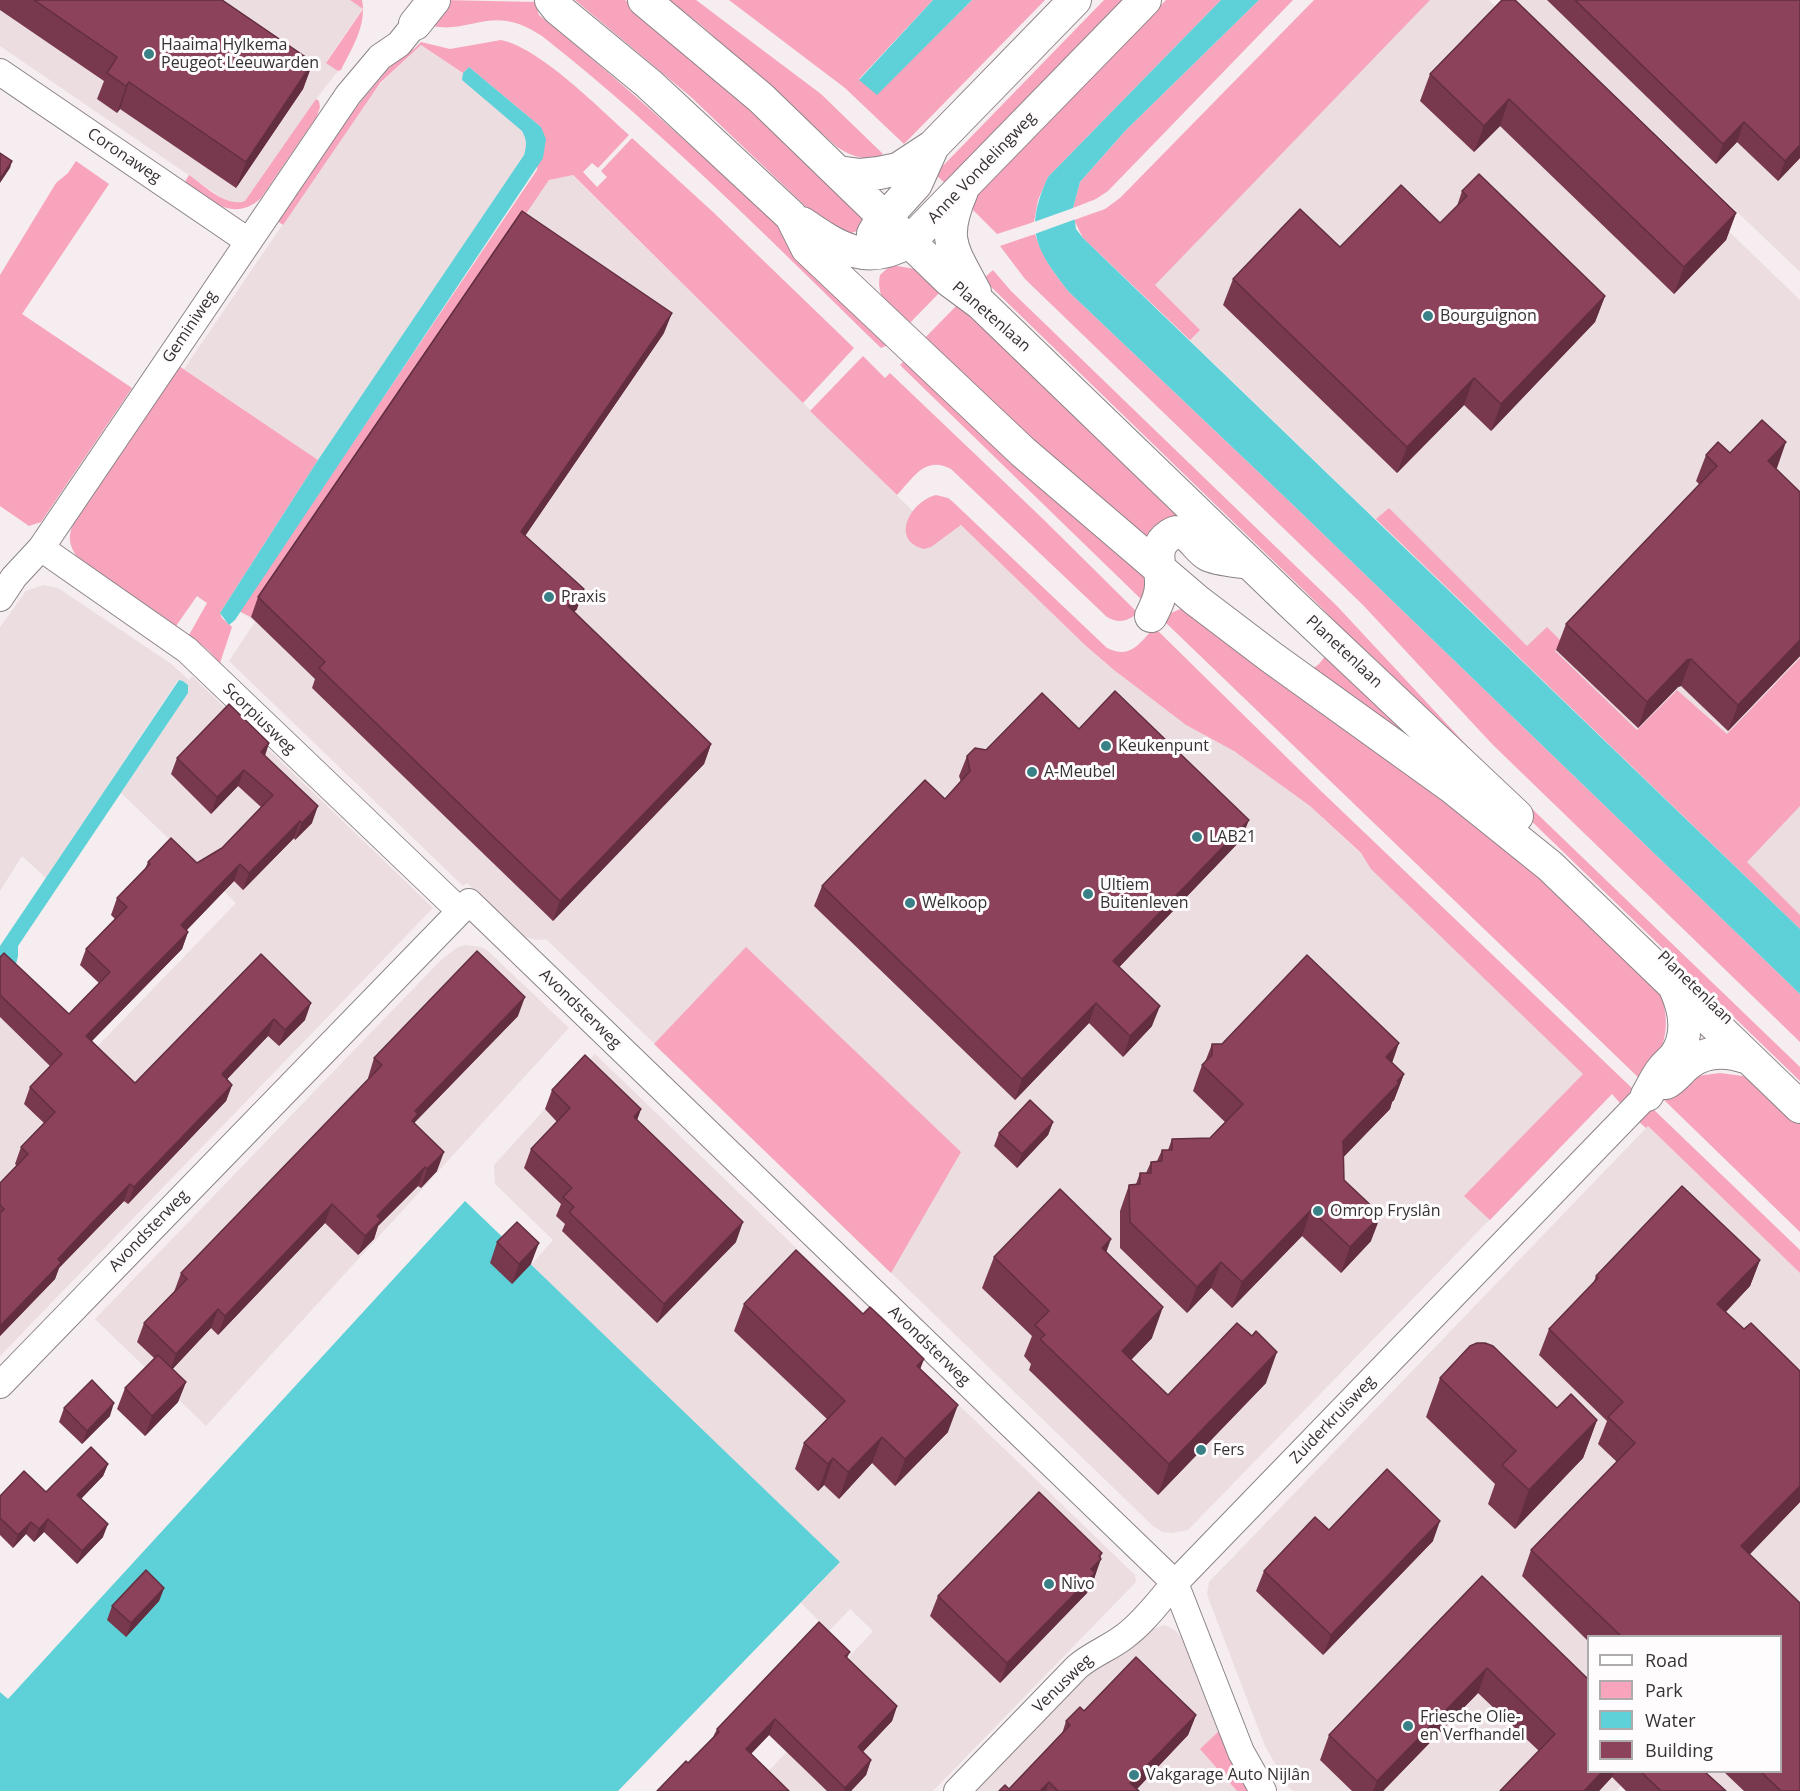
<!DOCTYPE html>
<meta charset="utf-8">
<style>
body{margin:0}
#map{position:relative;width:1800px;height:1791px;overflow:hidden;background:#f5edef;font-family:"Open Sans",sans-serif}
canvas{display:block}
.legend{position:absolute;left:1587px;top:1635px;width:195px;height:138px;box-sizing:border-box;background:#fffcfd;border:2px solid #aeabac;margin:0;padding:8px 10px;list-style:none;font-size:18px;color:#353233}
.legend li{display:flex;align-items:center;gap:12px;height:30px}
.legend b{width:30px;border:2px solid #aeabac}
</style>
<div id="map">
<canvas width="1800" height="1791"></canvas>
<ul class="legend">
<li><b style="height:8px;background:#fff"></b>Road</li>
<li><b style="height:16px;background:#f7a4bc"></b>Park</li>
<li><b style="height:16px;background:#5ed0d7"></b>Water</li>
<li><b style="height:16px;background:#8c425b"></b>Building</li>
</ul>
</div>
<script>
const g = document.querySelector('canvas').getContext('2d');
g.lineJoin = 'round';
function fill(path, color) {
  g.fillStyle = color;
  g.fill(path, 'evenodd');
}
function stroke(path, color, width, dash) {
  g.strokeStyle = color;
  g.lineWidth = width;
  g.lineCap = dash ? 'butt' : 'round';
  g.setLineDash(dash || []);
  g.stroke(path);
}
function label(font, color, halo, rows, align = 'center') {
  g.font = font + ' "Open Sans",sans-serif';
  g.lineWidth = 6;
  g.setLineDash([]);
  g.textBaseline = 'middle';
  g.strokeStyle = halo;
  g.fillStyle = color;
  for (const [text, x, y, turn = 0] of rows) {
    g.save();
    g.translate(x, y);
    g.rotate((+turn || 0) * Math.PI / 180);
    g.textAlign = isNaN(turn) ? turn : align;
    if (halo) g.strokeText(text, 0, 0);
    g.fillText(text, 0, 0);
    g.restore();
  }
}
const built = new Path2D(`
 M0 0H350L363 8 326 62 338 71 316 99 250 196 245 201 233 203 228 202 0 46Z
 M1363 0H1489L1800 300V929L1110 263Z
 M1516 0H1800V272Z
 M421 45 463 73V80L522 131 526 138 527 145 524 155 318 460 184 369 375 89Z
 M572 175 941 539 961 525 1086 646 1114 670 1186 725 1234 751 1310 806 1611 1090 1604 1102 1188 1530 1172 1533 1163 1532 1153 1526 546 939 538 940 524 937 467 883 463 886 229 661 255 622 239 611 549 180Z
 M43 585 58 588 170 663 189 680 192 676 433 908 0 1356V970L89 1055 236 903 121 793 188 693V685L183 681 178 680 46 878 22 856 0 891V627L26 591Z
 M465 945 481 947 487 950 569 1028 206 1426 95 1319 442 959 458 947Z
 M595 1054 1135 1575 1136 1582 933 1791H749L820 1718 806 1703 873 1631 850 1609 829 1631 801 1603 840 1562 531 1265 553 1240 495 1184 494 1165Z
 M1648 1126 1800 1273V1791H1695L1675 1772H1780V1636H1588V1772H1635L1616 1791H1293L1277 1776 1280 1772 1265 1746 1209 1600 1207 1594 1209 1582Z
 M1165 1625 1176 1631 1184 1641 1219 1731 1201 1749 1237 1791H974L1086 1674 1150 1630Z`);
const green = new Path2D(`
 M350 0H362C367 25 352 48 341 70L338 71 326 63 363 9Z
 M444 0 535 2 539 15C607 70 672 128 736 187 790 237 843 288 890 344L881 348C771 241 663 131 542 36 531 29 520 23 507 21 481 17 460 32 433 26Z
 M575 0H625L633 6 749 104 864 217C863 227 858 232 848 234L823 223 691 97Z
 M668 0H696L821 94 883 154C867 163 851 156 837 147L701 25Z
 M729 0H933L859 79 877 94 972 0H1045L904 144 845 88Z
 M1104 0H1128L947 185 935 174Z
 M1166 0H1221L1048 177 1038 200 1034 222 997 234 968 205 980 190Z
 M1259 0H1293L1108 191 1096 199 1073 208 1080 182 1125 131Z
 M1314 0H1430L1155 285 1200 330 1190 340 1083 238 1074 220 1105 209 1120 198Z
 M501 40C540 48 599 108 629 135L598 168 592 163 583 172 597 187 607 177 601 171 632 138 713 212 854 348 803 403 573 175 549 180 251 617 239 611 537 170 541 127 469 67 463 73 421 45 380 83 283 225 277 221 344 122 408 45 413 50 421 42 450 49Z
 M316 99 319 101 320 107 317 116 261 198C233 224 209 199 185 182L189 175C204 185 226 208 245 201Z
 M76 161 109 184 22 314 132 388 41 522 29 526 0 506V275L56 183 68 173Z
 M1035 234C1042 257 1054 273 1069 292L1290 502 1800 994V1042L1493 745 1363 605 1025 279 1000 246Z
 M891 265 915 269 943 289 903 330C892 315 875 296 880 275Z
 M993 270 1011 291 1337 606 1471 750 1800 1067V1081L1429 722 1321 607 983 279Z
 M958 304 1178 517 1179 519 1144 547 918 345Z
 M910 355 1149 573 1145 603 904 369 900 365Z
 M863 356 885 378 890 373 1042 518 1138 613C1128 621 1119 624 1107 617L951 469C925 455 913 478 897 495L810 411Z
 M179 366 318 460 220 613 222 618 232 627 220 663 208 650 189 635 207 603 197 596 176 626 78 558C68 545 67 534 76 519Z
 M936 495 948 498 953 502 1107 648C1130 659 1138 645 1153 629H1156L1322 792 1634 1090 1620 1103 1612 1094 1490 1220 1464 1196 1583 1074 1371 869 1361 853 1310 806 1234 751 1186 725 1114 670 1086 646 961 525 931 547 924 549C889 540 911 501 936 495Z
 M1389 508 1527 646 1547 627 1562 642 1555 651 1637 730 1677 690 1727 734 1800 658V806L1747 862 1800 915V929L1376 519Z
 M1185 607 1434 783 1656 982C1673 1021 1668 1047 1642 1081L1164 621 1171 613Z
 M1330 650 1512 821 1311 670 1319 664Z
 M746 947 961 1152 891 1273 654 1044Z
 M1720 1073 1750 1077 1800 1117V1232L1662 1098 1697 1076Z
 M1652 1108 1800 1250V1273L1648 1126 1646 1128 1639 1122Z
 M1219 1731 1230 1758 1248 1791H1237L1200 1749Z`);
const water = new Path2D(`
 M933 0H972L877 95 859 80Z
 M1221 0H1259L1125 131 1080 182 1073 208 1076 229 1083 238 1800 929V994L1290 502 1069 292C1035 248 1024 230 1048 177Z
 M469 67 541 127 546 139 543 158 235 620 229 625 220 613 318 460 524 155C527 145 527 140 522 131L462 80 463 73Z
 M179 680 183 681 188 685V693L18 946V956L16 964 0 969V946Z
 M465 1201 840 1562 618 1791H0V1692L8 1699Z`);
const pier = new Path2D(`
 M1076 207V219L1032 235 1031 223Z`);
const minor = new Path2D(`
 M0 72 248 241
 M41 548 187 650 460 911
 M0 598 14 577 41 548 348 95 380 57 399 44 415 24
 M0 1385 469 902 1175 1583 1241 1752 1263 1791
 M957 1791 1077 1667C1092 1654 1110 1648 1125 1636 1144 1622 1159 1601 1175 1583L1647 1095`);
const major = new Path2D(`
 M551 0 558 9 649 84 791 216 807 248 1023 452 1196 600 1271 657 1453 788 1550 866 1800 1107
 M644 0 761 98 950 281 981 304 1289 601 1517 816
 M415 24 434 0
 M838 172 860 175 879 173 898 169 933 146 1075 0
 M962 191C941 240 952 248 975 292
 M802 223C838 248 867 267 910 241L1145 0
 M873 234 877 227 916 184 933 146
 M1151 616C1156 606 1161 597 1161 585 1162 566 1150 548 1170 535 1187 524 1196 549 1208 555 1218 560 1238 561 1249 563
 M1666 1083C1675 1078 1680 1070 1688 1064 1705 1050 1728 1051 1748 1058
 M1647 1095C1652 1087 1656 1077 1662 1070 1665 1065 1671 1061 1675 1056 1690 1035 1685 1010 1675 988`);
const wall = new Path2D(`
 M0 0H222L313 62 303 89 236 188 120 109 117 113 97 99 104 81 0 10Z
 M1502 0 1736 213 1726 240 1674 294 1500 126 1474 152 1420 101 1430 74Z
 M1547 0H1800V158L1778 181 1737 142 1716 164Z
 M1462 191 1605 296 1595 322 1491 431 1464 405 1397 473 1223 305 1233 279 1340 247 1440 223 1457 206Z
 M664 333 525 536 577 609 574 612 711 744 704 764 553 921 312 688 315 679 251 617 258 597Z
 M1730 453 1776 469 1800 656 1728 731 1681 686 1678 687 1638 728 1556 650 1566 624 1700 485 1696 481 1706 455Z
 M1079 729 1241 840 1119 967 1152 1026 1123 1057 1089 1023 1015 1100 814 906 822 886 945 799 961 782 959 776 967 756 986 750Z
 M269 743 265 756 312 823 295 840 294 838 243 890 234 881 186 931 188 932 182 949 92 1041 135 1083 261 954 305 1020 279 1046 268 1036 227 1079 232 1085 226 1101 128 1204 124 1201 82 1244 59 1268 55 1279 0 1336V1183L17 1166 15 1164 21 1147 44 1123 24 1104 30 1087 50 1066 0 1017V957L69 1014 99 983 80 965 86 949 115 919 111 915 117 898 145 869 148 862 197 863 222 848 261 807 238 786 211 814 171 774 177 758Z
 M518 1016 415 1122V1124L437 1171 421 1188 418 1186 378 1226 374 1239 358 1255 325 1223 218 1335 211 1328 172 1369 186 1382 178 1402 145 1436 117 1409 125 1388 154 1358 137 1342 144 1323 174 1292 181 1273 369 1079 368 1078 374 1058Z
 M1212 1044 1392 1063 1404 1074 1394 1100 1392 1102 1390 1109 1344 1156V1180L1371 1241 1341 1273 1302 1236 1232 1308 1211 1288 1187 1313 1120 1248V1211L1129 1185 1136 1184 1140 1173H1146L1151 1162 1157 1161 1162 1150H1168L1172 1139 1210 1138 1225 1122 1193 1091 1202 1065 1205 1062Z
 M552 1090 641 1109 637 1120 736 1242 657 1323 562 1231 565 1224 556 1216 561 1204 524 1168 531 1149 557 1122 545 1109Z
 M1053 1122 1048 1135 1017 1168 994 1146 999 1133Z
 M1682 1186 1760 1260 1750 1286 1726 1312 1744 1329 1751 1323 1800 1371V1502L1749 1554 1800 1603V1791H1744L1724 1772H1780V1636H1588V1641L1522 1576 1531 1550 1617 1462 1598 1444 1607 1421 1539 1355 1549 1329 1593 1284 1596 1276Z
 M497 1242 531 1264 512 1284 490 1263Z
 M1106 1252 1152 1338 1131 1360 1168 1395 1266 1383 1158 1495 1029 1370 1031 1364 1024 1356 1032 1336 982 1288 994 1257Z
 M744 1304 920 1369 948 1432 895 1486 872 1463 839 1499 824 1485 818 1491 795 1469 804 1443 827 1419 734 1331Z
 M1440 1378 1597 1420 1583 1458 1515 1529 1488 1504 1495 1484 1426 1417Z
 M64 1408 110 1416 82 1444 59 1422Z
 M108 1464 103 1476 81 1499 103 1537 77 1564 44 1532 34 1542 26 1534 13 1548 0 1535V1496L46 1492Z
 M1329 1530 1433 1541 1323 1655 1256 1591 1264 1571Z
 M1100 1558 1094 1579 1091 1582 1087 1593 1000 1683 930 1616 938 1596Z
 M1482 1576 1588 1772H1705L1726 1791H1626L1612 1777 1599 1791H1500L1539 1751 1478 1693 1383 1791H1352L1320 1760 1329 1735Z
 M164 1588 159 1601 126 1637 107 1620 112 1606Z
 M850 1652 847 1658 897 1706 892 1721 863 1752 871 1760 866 1775 851 1791H827L769 1735 751 1754 688 1763 713 1737 717 1729Z
 M1084 1711 1196 1715 1188 1735 1137 1789 1139 1791H999L1009 1789 1062 1734 1066 1721Z`);
const shadedWall = new Path2D(`
 M313 62 303 89 236 188 246 162Z
 M129 82 120 109 117 113 126 86Z
 M1509 99 1500 126 1474 152 1484 126Z
 M1744 122 1737 142 1716 164 1723 144Z
 M1800 145V158L1778 181 1785 161Z
 M12 161 10 168 0 183V179Z
 M1736 213 1726 240 1674 294 1684 267Z
 M1605 296 1595 322 1491 431 1501 404Z
 M672 313 664 333 514 552 521 532Z
 M1474 378 1464 405 1397 473 1407 447Z
 M1786 442 1777 468 1758 487 1768 461Z
 M584 589 577 609 560 626 568 606Z
 M1800 640V656L1728 731 1738 705Z
 M1691 659 1681 686 1678 687 1638 728 1647 702 1687 660Z
 M269 743 263 760 261 752Z
 M711 744 704 764 553 921 560 901Z
 M244 770 238 786 211 814 217 797Z
 M318 806 312 823 295 840 302 823Z
 M1249 820 1241 840 1106 981 1113 961Z
 M300 821 294 838 243 890 249 873Z
 M240 864 234 881 175 942 181 925Z
 M188 932 182 949 80 1053 86 1036Z
 M525 997 518 1016 415 1122 412 1133 405 1140 415 1111Z
 M311 1003 305 1020 279 1046 285 1030Z
 M1096 1003 1089 1023 1015 1100 1022 1079Z
 M1160 1006 1152 1026 1123 1057 1130 1036Z
 M274 1019 268 1036 216 1091 222 1074Z
 M1399 1043 1390 1069 1386 1057Z
 M1404 1074 1394 1100 1392 1102 1390 1109 1334 1167 1343 1141Z
 M232 1085 226 1101 128 1204 134 1187Z
 M641 1109 634 1128V1117Z
 M1053 1122 1048 1135 1017 1168 1022 1154Z
 M444 1152 437 1171 421 1188 427 1169Z
 M425 1167 418 1186 378 1226 374 1239 358 1255 365 1236 377 1216Z
 M130 1184 124 1201 59 1268 55 1279 0 1336V1326L58 1259Z
 M332 1204 325 1223 218 1335 225 1316Z
 M1311 1210 1302 1236 1232 1308 1242 1282Z
 M1381 1215 1371 1241 1341 1273 1350 1247Z
 M743 1222 736 1242 657 1323 664 1304Z
 M1111 1239 1100 1270 1102 1248Z
 M539 1243 531 1264 512 1284 519 1264Z
 M1760 1260 1750 1286 1708 1330 1717 1304Z
 M1221 1262 1211 1288 1187 1313 1197 1287Z
 M1163 1307 1152 1338 1110 1382 1122 1351Z
 M218 1309 211 1328 169 1373 176 1354Z
 M1277 1352 1266 1383 1158 1495 1169 1464Z
 M924 1359 914 1386 917 1366Z
 M186 1382 178 1402 145 1436 152 1416Z
 M114 1403 110 1416 82 1444 87 1431Z
 M958 1405 948 1432 895 1486 905 1459Z
 M1597 1420 1583 1458 1515 1529 1529 1490Z
 M882 1437 872 1463 839 1499 848 1472Z
 M833 1458 824 1485 818 1491 828 1464Z
 M108 1464 103 1476 72 1508 77 1495Z
 M1800 1486V1502L1732 1573 1741 1546Z
 M48 1519 44 1532 34 1542 39 1529Z
 M1440 1521 1433 1541 1323 1655 1331 1635Z
 M31 1522 26 1534 13 1548 18 1535Z
 M108 1524 103 1537 77 1564 82 1551Z
 M1102 1553 1099 1561 1101 1559 1094 1579 1091 1582 1087 1593 1000 1683 1007 1663 1091 1569 1099 1556Z
 M164 1588 159 1601 126 1637 131 1623Z
 M1487 1668 1478 1693 1383 1791H1373L1377 1781Z
 M897 1706 892 1721 852 1763 858 1747Z
 M1196 1715 1188 1735 1135 1791 1130 1783Z
 M775 1719 769 1735 741 1764 746 1749Z
 M871 1760 866 1775 851 1791H844L845 1788Z
 M1602 1772H1614L1612 1777 1599 1791H1584Z
 M1049 1782 1046 1791H1040Z`);
const building = new Path2D(`
 M34 0H222L313 62 246 162 129 82 126 86 107 73 117 57Z
 M1502 0H1515L1736 213 1684 267 1509 99 1484 126 1430 74Z
 M1575 0H1800V145L1785 161 1744 122 1723 144Z
 M0 153 12 161 0 179Z
 M1479 174 1605 296 1501 404 1474 378 1407 447 1233 279 1300 209 1340 247 1401 185 1440 223 1467 196 1462 191Z
 M522 211 672 313 521 532 584 589 568 606 711 744 560 901 319 668 325 662 258 597Z
 M1762 420 1786 442 1768 461 1800 492V640L1738 705 1691 659 1687 660 1647 702 1566 624 1717 466 1706 455 1718 442 1730 453Z
 M1115 691 1249 820 1113 961 1160 1006 1130 1036 1096 1003 1022 1079 822 886 925 780 945 799 970 771 967 756 975 748 986 750 1042 693 1079 729Z
 M229 704 269 743 261 752 318 806 302 823 300 821 249 873 240 864 181 925 188 932 86 1036 135 1083 261 954 311 1003 285 1030 274 1019 222 1074 232 1085 134 1187 130 1184 88 1227 58 1259 61 1263 0 1326V1213L4 1209 0 1205V1183L28 1154 21 1147 55 1112 30 1087 62 1054 0 995V957L4 953 69 1014 110 972 86 949 127 907 117 898 150 864 148 862 171 838 197 863 222 848 273 795 244 770 217 797 177 758Z
 M477 951 525 997 415 1111 418 1114 412 1121 444 1152 427 1169 425 1167 377 1216 381 1220 365 1236 332 1204 225 1316 218 1309 176 1354 144 1323 187 1279 181 1273 382 1065 374 1058Z
 M1307 955 1399 1043 1386 1057 1404 1074 1397 1081 1399 1083 1343 1141 1344 1180 1381 1215 1350 1247 1311 1210 1242 1282 1221 1262 1197 1287 1130 1222 1129 1185 1140 1184V1173H1151V1162L1162 1161V1150H1172V1139L1210 1138 1243 1104 1202 1065 1212 1055V1044H1222Z
 M585 1055 641 1109 634 1117 743 1222 664 1304 569 1212 574 1207 563 1197 572 1188 531 1149 570 1108 552 1090Z
 M1030 1100 1053 1122 1022 1154 999 1133Z
 M1682 1186 1760 1260 1717 1304 1744 1329 1751 1323 1800 1371V1486L1741 1546 1800 1603V1791H1781L1761 1772H1780V1636H1621L1531 1550 1635 1443 1608 1417 1623 1402 1549 1329 1598 1278 1596 1276Z
 M1060 1189 1111 1239 1102 1248 1163 1307 1122 1351 1168 1395 1237 1323 1252 1336 1256 1331 1277 1352 1169 1464 1040 1339 1045 1335 1035 1325 1049 1311 994 1257Z
 M517 1222 539 1243 519 1264 497 1242Z
 M796 1250 863 1314 870 1307 884 1320 924 1359 917 1366 958 1405 905 1459 882 1437 848 1472 833 1458 828 1464 804 1443 845 1401 744 1304Z
 M1477 1343H1485L1493 1346 1557 1408 1571 1394 1597 1420 1529 1490 1502 1465 1516 1451 1440 1378 1470 1346Z
 M158 1355 186 1382 152 1416 125 1388Z
 M92 1380 114 1403 87 1431 64 1408Z
 M91 1447 108 1464 77 1495 108 1524 82 1551 48 1519 39 1529 31 1522 18 1535 0 1518V1496L24 1471 46 1492Z
 M1387 1469 1440 1521 1331 1635 1264 1571 1315 1517 1329 1530Z
 M1039 1492 1102 1553 1099 1556 1101 1559 1091 1569 1095 1573 1007 1663 938 1596Z
 M146 1570 164 1588 131 1623 112 1606Z
 M1482 1576 1588 1679V1772H1602L1584 1791H1500L1555 1734 1487 1668 1377 1781 1329 1735Z
 M819 1622 850 1652 845 1656 897 1706 858 1747 871 1760 845 1788 775 1719 746 1749 789 1791H657L686 1761 688 1763 719 1732 717 1729Z
 M1136 1657 1196 1715 1130 1783 1139 1791H1058L1049 1782 1040 1791H999L1005 1785 1009 1789 1070 1725 1066 1721 1080 1707 1084 1711Z
 M1641 1772H1705L1726 1791H1661Z`);
const markers = [
 [149,54,6,"#398186"],
 [1428,316,6,"#398186"],
 [549,597,6,"#398186"],
 [1106,746,6,"#398186"],
 [1032,772,6,"#398186"],
 [1197,837,6,"#398186"],
 [1088,894,6,"#398186"],
 [910,903,6,"#398186"],
 [1318,1211,6,"#398186"],
 [1201,1450,6,"#398186"],
 [1049,1584,6,"#398186"],
 [1408,1726,6,"#398186"],
 [1134,1775,6,"#398186"]
];
const poiNames = [
 ["Haaima Hylkema",161,45],
 ["Peugeot Leeuwarden",161,63],
 ["Bourguignon",1440,316],
 ["Praxis",561,597],
 ["Keukenpunt",1118,746],
 ["A-Meubel",1044,772],
 ["LAB21",1209,837],
 ["Ultiem",1100,885],
 ["Buitenleven",1100,903],
 ["Welkoop",922,903],
 ["Omrop Fryslân",1330,1211],
 ["Fers",1213,1450],
 ["Nivo",1061,1584],
 ["Friesche Olie-",1420,1717],
 ["en Verfhandel",1420,1735],
 ["Vakgarage Auto Nijlân",1146,1775]
];
const streetNames = [
 ["Coronaweg",124,156,34],
 ["Anne Vondelingweg",982,168,-46],
 ["Planetenlaan",991,317,41],
 ["Geminiweg",190,327,-56],
 ["Planetenlaan",1344,652,43],
 ["Scorpiusweg",259,719,44],
 ["Planetenlaan",1695,988,44],
 ["Avondsterweg",580,1009,44],
 ["Avondsterweg",149,1231,-46],
 ["Avondsterweg",929,1346,44],
 ["Zuiderkruisweg",1333,1420,-46],
 ["Venusweg",1063,1684,-44]
];
fill(built, '#ecdde0');
fill(green, '#f7a4bc');
fill(water, '#5ed0d7');
fill(pier, '#f5edef');
stroke(minor, '#8b8486', 28);
stroke(major, '#8b8486', 34);
stroke(minor, '#fff', 26);
stroke(major, '#fff', 32);
fill(wall, '#78394e');
fill(shadedWall, '#622e40');
fill(building, '#8c425b');
stroke(building, '#622e40', 1.5);
for (const [x, y, r, color] of markers) {
  const dot = new Path2D();
  dot.arc(x, y, r, 0, 2 * Math.PI);
  g.fillStyle = color;
  g.fill(dot);
  stroke(dot, '#fffcfd', 2);
}
label('16px', '#353233', '#fffcfd', poiNames, 'left');
label('16px', '#353233', '#fffcfd', streetNames);
</script>
